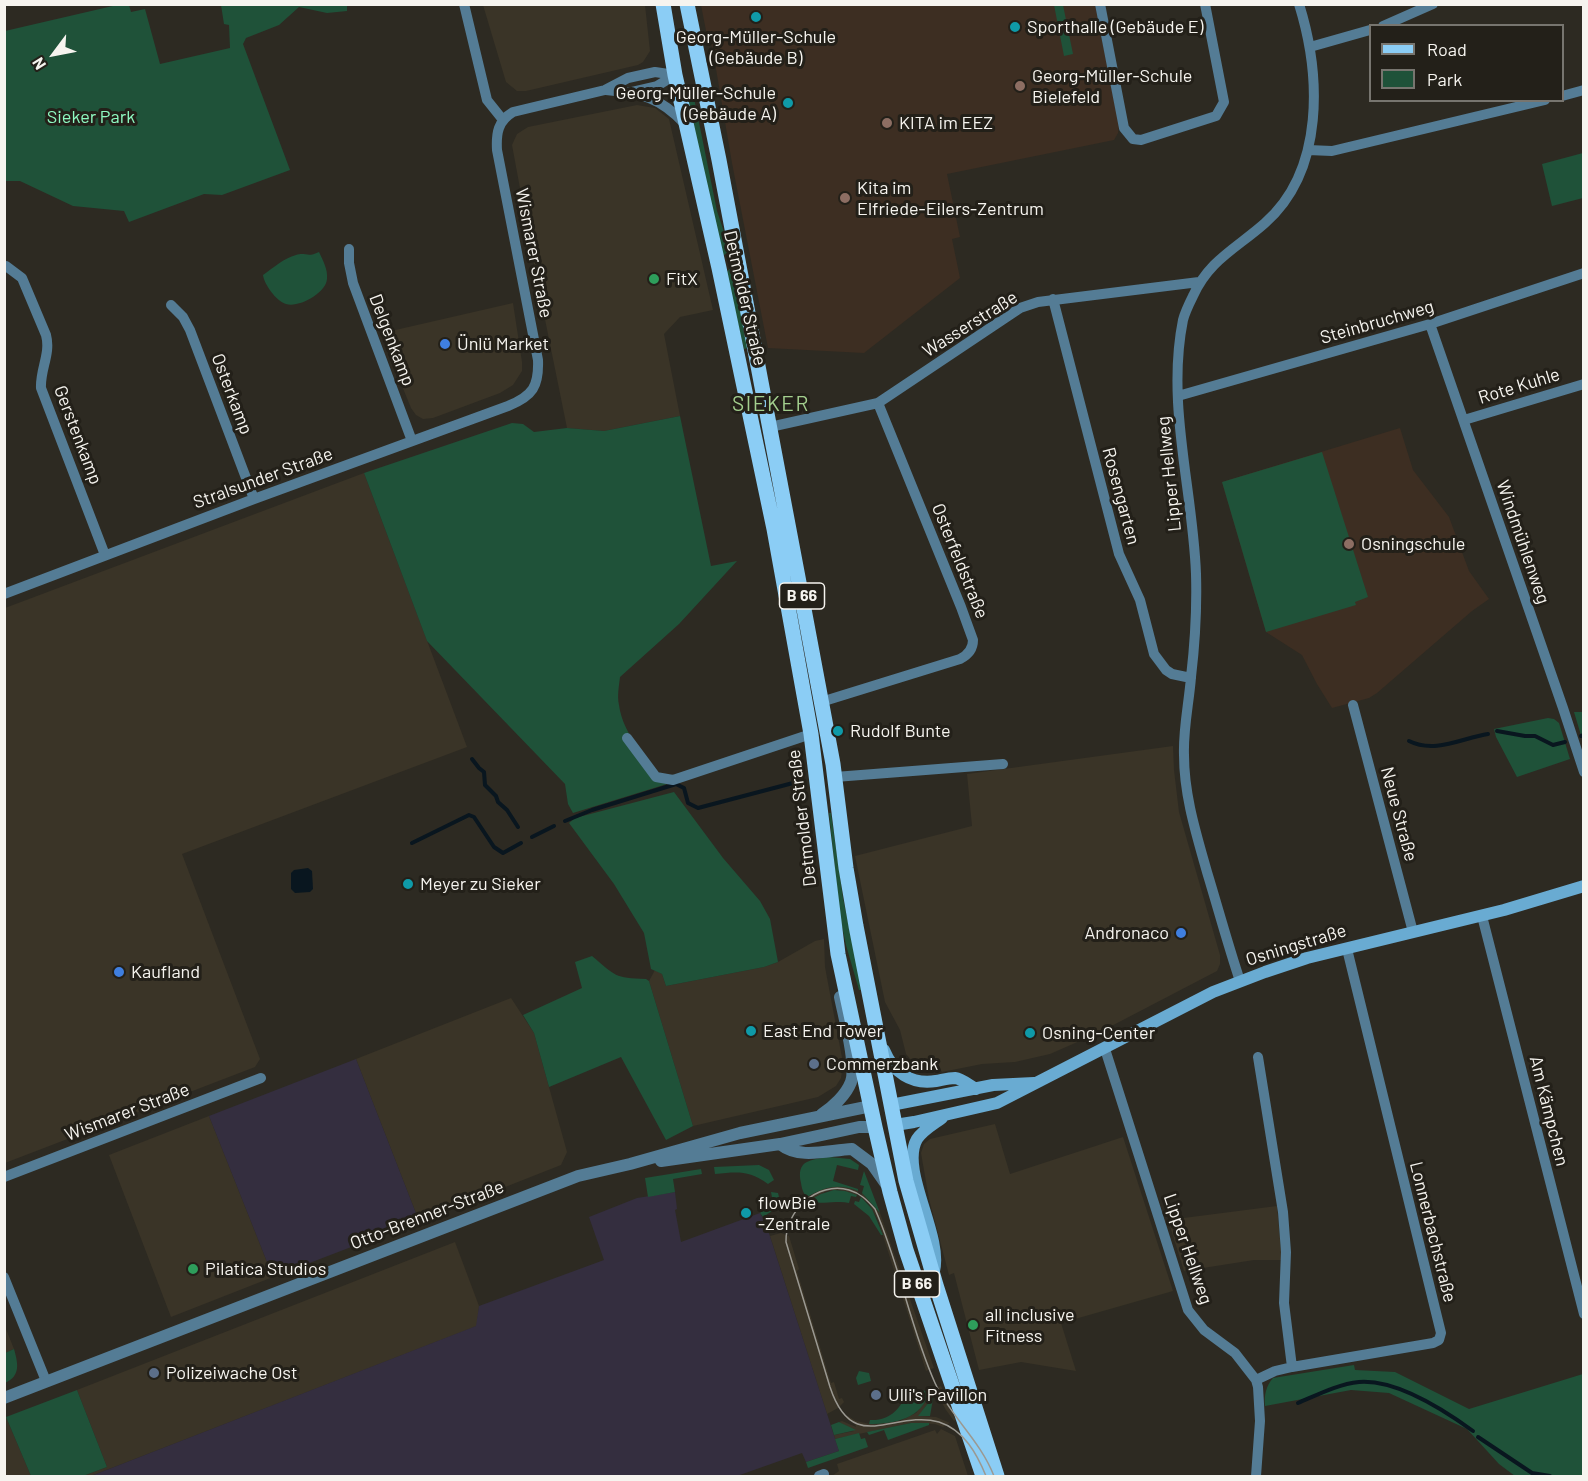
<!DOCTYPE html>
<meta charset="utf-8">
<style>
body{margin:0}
#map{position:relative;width:1588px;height:1481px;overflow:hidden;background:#2d2a22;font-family:Barlow,sans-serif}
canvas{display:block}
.frame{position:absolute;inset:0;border:6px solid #f6f4ef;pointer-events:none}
.legend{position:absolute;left:1369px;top:24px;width:195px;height:78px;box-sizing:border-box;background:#232019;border:2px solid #77756f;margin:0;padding:8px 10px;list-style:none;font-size:18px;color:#f6f4ef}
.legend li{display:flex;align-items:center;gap:12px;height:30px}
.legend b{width:30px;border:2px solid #77756f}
.north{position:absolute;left:24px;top:24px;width:60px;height:60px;-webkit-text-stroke:4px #232019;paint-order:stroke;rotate:238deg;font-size:16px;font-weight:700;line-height:24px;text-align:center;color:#f6f4ef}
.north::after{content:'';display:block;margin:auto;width:21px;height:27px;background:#f6f4ef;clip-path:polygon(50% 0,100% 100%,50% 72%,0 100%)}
</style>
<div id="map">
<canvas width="1588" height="1481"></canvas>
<div class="frame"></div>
<ul class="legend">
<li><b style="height:8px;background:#8bcdf5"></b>Road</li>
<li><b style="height:16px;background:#1f5239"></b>Park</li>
</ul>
<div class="north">N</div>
</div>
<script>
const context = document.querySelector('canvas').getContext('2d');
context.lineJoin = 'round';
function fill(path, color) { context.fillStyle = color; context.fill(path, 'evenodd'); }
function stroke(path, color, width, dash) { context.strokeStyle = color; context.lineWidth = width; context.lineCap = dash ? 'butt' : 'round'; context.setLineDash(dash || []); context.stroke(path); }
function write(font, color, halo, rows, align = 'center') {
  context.font = font + ' Barlow,sans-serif'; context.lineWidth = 6; context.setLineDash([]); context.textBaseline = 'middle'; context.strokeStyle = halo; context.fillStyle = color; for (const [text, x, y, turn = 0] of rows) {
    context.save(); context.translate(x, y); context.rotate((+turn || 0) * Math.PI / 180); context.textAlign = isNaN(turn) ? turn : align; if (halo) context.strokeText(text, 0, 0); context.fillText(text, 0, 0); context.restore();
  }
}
fill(new Path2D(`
 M483,5h162l5,46 -7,11 -5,3 -112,26h-9l-11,-9z
 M637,105l18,3 14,11 44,191 -33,7 -16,17 16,82 -76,15 -37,-3 -31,-153 -24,-130 5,-11 11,-7z
 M513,303l9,59v9l-9,14 -13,8 -67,25 -10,1 -7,-4 -5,-7 -13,-32 8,-4 -15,-41z
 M364,473l103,274 -285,107 78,205 -5,8 -250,96v-555z
 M1173,746l1,24 5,42 41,143v9l-3,7 -119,62 -48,21 -35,8 -33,2 -40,8 -4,-5 -18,-3 -8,-3 -6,-7 -6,-24 -15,-28 -30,-146 117,-30 -5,-52z
 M824,939l1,28 18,96 -2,15 -5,8 -18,11 -125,29 -44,-145 6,-11 7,4 4,12 98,-19 14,-5 37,-21z
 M511,998l23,35 33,119 -6,13 -142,56 -63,-162z
 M209,1116l64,161 -102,40 -62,-162z
 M995,1124l15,50 113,-37 50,154 -112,32 15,48 -55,-9 -42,8 -25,-97 -5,2 -20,-76 -8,-46 3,-9 6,-5z
 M834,1186l12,1 12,4 -1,4 -18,-5 -12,1 -17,9 -3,-3 13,-7z
 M862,1193l18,20 54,155 -8,3 -48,-151 -9,-16 -8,-7z
 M1277,1206l5,54h-28l-70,11 -16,-51z
 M781,1233l8,3 10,33 -2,2 34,112 3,-1 5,17 3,-1 2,4 -6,6 -11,6 -57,-178z
 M455,1242l24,64 -2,20 -386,150h-8l24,-9 -30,-77z
 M4,1324l10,25 -9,4h-1z
 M941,1386l15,34 -2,1 -8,-11 -12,-21z
 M933,1390l-4,12 -10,14 17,1 14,6 -7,4 -8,-3 -24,-1 -76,16 -1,-4 20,-4 -15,-9 3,-1 14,6 -1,-3 -9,-6 2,-2 8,5 14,3 30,-3 16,-8 10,-12 3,-10z
 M4,1417h2l25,59h-26z
 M941,1429l14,7 13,40h-136l7,-5 -2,-7 98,-34 2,4z`), '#3a3427');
fill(new Path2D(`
 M356,1059l63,162 -146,56 -64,-161z
 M675,1192l2,17 -2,1 6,32 79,-29 6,11 73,227 -33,11 -4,-9 -65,23h-646l385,-150 3,-20 125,-46 -15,-43 48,-19z`), '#342e3f');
fill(new Path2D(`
 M701,5h394l24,120 -1,8 -4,7 -167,34 13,63 -8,2 8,39 -96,75 -96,-5 -36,-185 -18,-106 -3,-15 -3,-1z
 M1400,428l13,42 36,47 20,54 20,28 -17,12 -95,82 -8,5 -37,10 -15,-24 -15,-29 -36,-23 -44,-150z`), '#3d2e22');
fill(new Path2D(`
 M117,5h12l2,7 14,-3 15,55 70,-16 -1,-23 -5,-1 -3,-19h126v6l-20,2 -28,-6 -20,18 -33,13 -3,6 47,126 -68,25 -18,-1 -75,28 -5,-11 -51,-5 -53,-25h-15v-150z
 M1054,5h9l10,49 -9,2z
 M694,98l23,113 13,39 -7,6 -36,-156z
 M1583,153v45l-31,8 -10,-42z
 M319,252c4,9 9,17 8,27 -1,14 -28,29 -41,25 -10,-3 -22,-20 -23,-29 10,-7 21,-17 33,-20 10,-3 11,3 23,-3z
 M732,266l16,82 -4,1 -18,-76z
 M680,416l31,150 26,-5 -58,63 -59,53c-1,9 -3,19 -1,28 4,31 30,55 48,79l-94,29 -5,-9 -3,-20 -138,-143 -63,-168 148,-50 11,1 11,8 33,-4 37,3z
 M1322,452l46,145 -13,5 1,3 -90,27 -44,-150z
 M1574,712h9v30z
 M1548,718l6,1 5,4 11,36 -53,18 -21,-40 -2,-8z
 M674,792l49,66 37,43 10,18 8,43 -14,5 -98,19 -4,-12 -11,-5 -7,-36 -30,-49 -45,-61 6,-5z
 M829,813h2l12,85 19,92h-3l-13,-45 -6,-28z
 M592,956c24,20 22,22 54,23l3,2 44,145 -27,14 -45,-83 -72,30 -15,-54 -11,-18 59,-27 -7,-26z
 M829,1157l21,2 9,6 -1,5 -21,-5 -4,16 25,8v2c-21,-8 -33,-4 -51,6 -4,-4 -5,-8 -6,-14 -5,-23 9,-23 28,-26z
 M759,1165l10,5 5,10 -6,4c-20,-14 -30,-12 -53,-10l-1,-7z
 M701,1169l1,5 -29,5 2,13 -27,5 -3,-19z
 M864,1171l16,42 -18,-20 2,-7 -4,-1z
 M834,1190l11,1 12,4 -1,2 -5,-1 -2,7c-13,-3 -27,3 -39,-3l11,-6z
 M771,1192l7,1 3,12 -18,12 -3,-4 13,-10z
 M861,1197l11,12 11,26h-2l-12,-19 -15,-12 1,-3 4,1z
 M14,1349c4,14 7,27 -9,34v-30z
 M1354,1365l1,5 40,2 74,37 114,-35v102h-68l-16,-12 -32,-35 -78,-36 -38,-3 -86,16c-1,-11 1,-20 8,-28z
 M859,1371l10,2 2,8 -13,4 -2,-7z
 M934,1389l2,5 -3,5 -3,17h-12l11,-14z
 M77,1390l30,77 -24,9h-52l-25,-59z
 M908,1390l21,1c-6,28 -35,33 -60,33l1,-4c21,1 31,-12 38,-30z
 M839,1422l17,8 -22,5 -3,-10z
 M911,1423h18v2l-41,15 -4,-10 -15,5 -2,-3z
 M859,1433l2,6 4,-1 3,9 -60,21 -2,-6 33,-11 -4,-12z`), '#1f5239');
fill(new Path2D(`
 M308,868l4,3 1,18 -3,3 -15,1 -4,-4v-16l3,-3z`), '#09161f');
stroke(new Path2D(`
 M1497,731l28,5h10l18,9 12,-3
 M1581,736l3,-1
 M1409,741c26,13 53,-3 79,-7
 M472,759l7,9 5,4 1,13 11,11 2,6 9,8 11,17
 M565,821l27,-11 84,-26 8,4 4,15 10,5 95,-25
 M532,837l22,-11
 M412,843l57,-28 5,2 20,30 9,6 18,-10
 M1298,1403c19,-8 40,-19 61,-21 37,-3 85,28 114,49
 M1478,1437l54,36 18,3`), '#09161f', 4);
stroke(new Path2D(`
 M464,4l23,96 16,20
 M1100,4l24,124 9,11 8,1 75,-24 8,-14 -19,-98
 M1383,26l50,-22
 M1310,47l60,-17
 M606,90c35,3 54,7 79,34
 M631,92l26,-6 18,-11
 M1562,96l22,-6
 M1308,150l24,1 213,-51
 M349,249v14l4,20 59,158
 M6,266l16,12 24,57c5,19 -6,34 -5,53l64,167
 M1053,299l66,255 21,46 14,54 12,16 6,4 19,4
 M171,305l12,12 7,13 64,169
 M1430,324l133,384 21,64
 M1178,396l252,-72 154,-51
 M1464,420l120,-36
 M770,427l108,-24 142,-95 18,-6 161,-20
 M4,594l250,-95 254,-93c25,-10 31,-20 30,-46l-41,-210c-1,-17 1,-29 16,-38l92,-22 23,-12 27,-6 20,3
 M821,702l139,-43c8,-4 13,-10 13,-19l-12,-33 -83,-204
 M1353,705l60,227
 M627,738l29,39 17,3 138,-46
 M835,777l168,-13
 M1482,916l102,398
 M1240,981c-12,-36 -22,-73 -33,-109 -11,-39 -23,-77 -23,-117 -1,-26 5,-52 7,-78 4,-34 6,-69 5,-103 -3,-84 -30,-170 -13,-254 2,-8 6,-16 10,-24 16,-36 44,-48 72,-73 60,-53 56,-148 34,-219
 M1105,1049l83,261 16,20 31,23 21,27 2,7 2,34 -4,55
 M1258,1057l25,155 3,40 -2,51 8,64
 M4,1177l257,-99
 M4,1277l42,104
 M1256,1380l19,-9 17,-4 141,-24 6,-3 2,-7 -94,-384
 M819,1476l5,-2`), '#547c95', 10);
stroke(new Path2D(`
 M822,1114c11,-7 24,-19 29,-32 6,-17 -7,-65 -11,-85
 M780,1144c20,16 48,6 72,5l20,15 14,20
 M661,1161l119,-17 79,-17h16
 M4,1398l574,-222 52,-12 110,-31 131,-27`), '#547c95', 12);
stroke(new Path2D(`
 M884,1050c9,22 27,35 52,31 6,-1 12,-3 19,-3 7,1 14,7 21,11
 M891,1105l102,-20 41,-2
 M895,1125l19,-3 83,-19 216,-111 52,-20 42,-14 197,-48 80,-24
 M934,1271c9,-36 -35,-101 -17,-132 6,-9 17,-15 25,-21`), '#69abd2', 12);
stroke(new Path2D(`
 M663,4l12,71 44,193 55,261 37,205 27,220 37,173 15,65 16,58 77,226
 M687,4l32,156 82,433 32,171 13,104 10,58 50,255 30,104 61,191`), '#8bcdf5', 15);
stroke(new Path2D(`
 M986,1476c-9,-22 -22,-46 -47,-54 -45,-13 -86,35 -109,-35l-44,-145c-1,-31 31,-61 63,-52 11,3 18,10 26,19 25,56 35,118 60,174 16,34 45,57 59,93`), '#9b9992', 1.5);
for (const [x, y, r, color] of [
 [756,17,6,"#0f9aa8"],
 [1015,27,6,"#0f9aa8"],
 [1020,86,6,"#8d6e63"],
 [788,103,6,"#0f9aa8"],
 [887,123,6,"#8d6e63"],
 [845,198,6,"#8d6e63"],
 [654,279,6,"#2e9e5b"],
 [445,344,6,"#3f7fe0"],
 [1349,544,6,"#8d6e63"],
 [838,731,6,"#0f9aa8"],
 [408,884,6,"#0f9aa8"],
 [1181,933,6,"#3f7fe0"],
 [119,972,6,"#3f7fe0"],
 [751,1031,6,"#0f9aa8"],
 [1030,1033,6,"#0f9aa8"],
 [814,1064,6,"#5c6f8a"],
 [746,1213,6,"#0f9aa8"],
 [193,1269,6,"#2e9e5b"],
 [973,1325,6,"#2e9e5b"],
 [154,1373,6,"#5c6f8a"],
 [876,1395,6,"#5c6f8a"]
]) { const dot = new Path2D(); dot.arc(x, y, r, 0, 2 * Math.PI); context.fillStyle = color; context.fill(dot); stroke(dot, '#232019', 2); }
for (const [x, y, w] of [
 [802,596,45],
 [917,1284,45]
]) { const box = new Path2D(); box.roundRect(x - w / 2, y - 13, w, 26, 4.5); context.fillStyle = '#232019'; context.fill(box); stroke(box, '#f6f4ef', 1.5); }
write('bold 16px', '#f6f4ef', null, [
 ["B 66",802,596],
 ["B 66",917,1284]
]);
write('18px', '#f6f4ef', '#232019', [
 ["Sporthalle (Gebäude E)",1027,27],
 ["Georg-Müller-Schule",756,37,"center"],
 ["(Gebäude B)",756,58,"center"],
 ["Georg-Müller-Schule",1032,76],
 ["Bielefeld",1032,97],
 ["Georg-Müller-Schule",776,93,"right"],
 ["(Gebäude A)",776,114,"right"],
 ["KITA im EEZ",899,123],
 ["Kita im",857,188],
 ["Elfriede-Eilers-Zentrum",857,209],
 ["FitX",666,279],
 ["Ünlü Market",457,344],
 ["Osningschule",1361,544],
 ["Rudolf Bunte",850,731],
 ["Meyer zu Sieker",420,884],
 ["Andronaco",1169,933,"right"],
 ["Kaufland",131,972],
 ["East End Tower",763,1031],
 ["Osning-Center",1042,1033],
 ["Commerzbank",826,1064],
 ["flowBie",758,1203],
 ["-Zentrale",758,1224],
 ["Pilatica Studios",205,1269],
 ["all inclusive",985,1315],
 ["Fitness",985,1336],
 ["Polizeiwache Ost",166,1373],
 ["Ulli's Pavillon",888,1395]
], 'left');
write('18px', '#8ffac2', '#232019', [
 ["Sieker Park",91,117]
]);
write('18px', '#f6f4ef', '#232019', [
 ["Wismarer Straße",534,253,79],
 ["Detmolder Straße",745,298,77],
 ["Steinbruchweg",1377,322,-16],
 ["Wasserstraße",970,324,-32],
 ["Delgenkamp",392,340,69],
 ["Rote Kuhle",1519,386,-17],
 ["Osterkamp",232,394,69],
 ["Gerstenkamp",78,435,69],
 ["Lipper Hellweg",1169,474,-96],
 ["Stralsunder Straße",263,478,-20],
 ["Rosengarten",1121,496,75],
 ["Windmühlenweg",1523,542,71],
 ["Osterfeldstraße",960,561,68],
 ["Neue Straße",1399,814,75],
 ["Detmolder Straße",802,818,-97],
 ["Osningstraße",1296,945,-17],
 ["Am Kämpchen",1549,1111,76],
 ["Wismarer Straße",127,1112,-21],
 ["Otto-Brenner-Straße",427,1215,-21],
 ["Lonnerbachstraße",1433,1232,76],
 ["Lipper Hellweg",1188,1249,71]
]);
context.letterSpacing = '1.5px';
write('21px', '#a3cf8e', '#232019', [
 ["SIEKER",771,404]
]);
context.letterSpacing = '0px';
</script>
